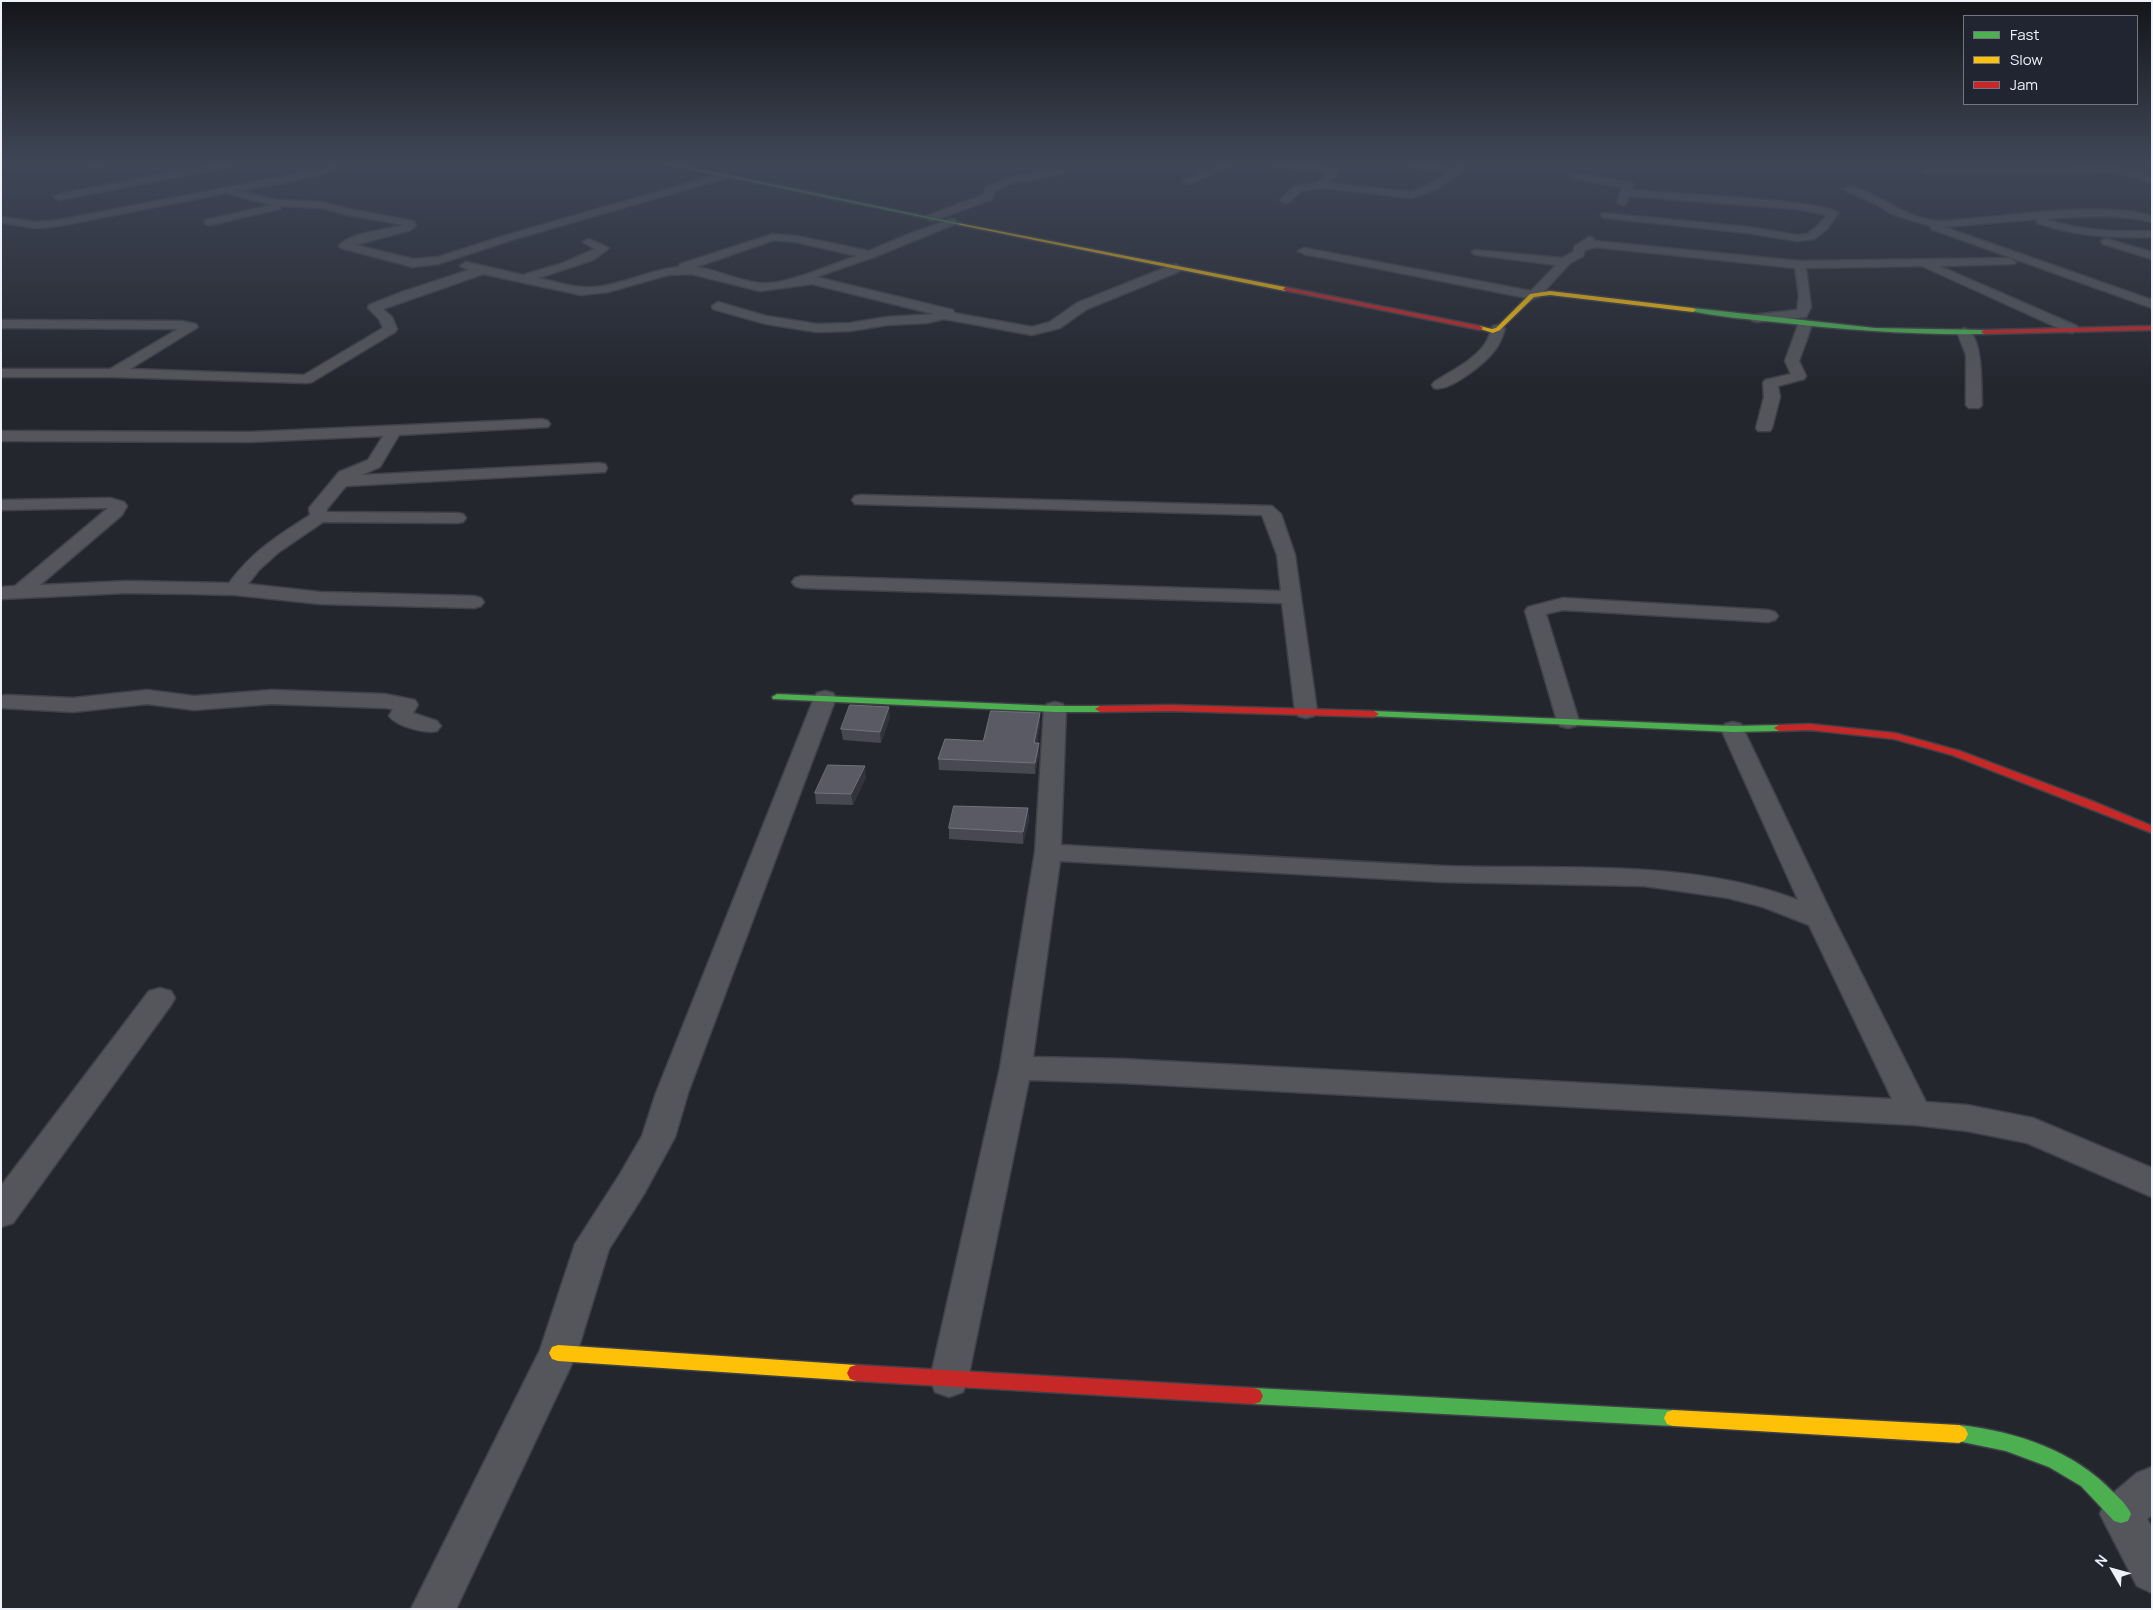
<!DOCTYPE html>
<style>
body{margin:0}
#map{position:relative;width:2153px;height:1610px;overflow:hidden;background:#24262e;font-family:Manrope,sans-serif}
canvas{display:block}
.frame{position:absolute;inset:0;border:2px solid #eef1f9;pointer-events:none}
.legend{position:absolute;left:1963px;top:15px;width:175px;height:90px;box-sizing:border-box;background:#212431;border:1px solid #737681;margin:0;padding:6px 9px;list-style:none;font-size:15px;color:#eef1f9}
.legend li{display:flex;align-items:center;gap:10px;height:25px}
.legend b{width:25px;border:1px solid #737681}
.north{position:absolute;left:2088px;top:1545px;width:50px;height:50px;-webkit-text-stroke:4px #212431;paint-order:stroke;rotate:308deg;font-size:14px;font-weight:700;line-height:20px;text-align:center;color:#eef1f9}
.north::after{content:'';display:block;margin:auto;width:18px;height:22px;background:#eef1f9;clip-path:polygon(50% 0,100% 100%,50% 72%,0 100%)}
</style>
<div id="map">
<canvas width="2153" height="1610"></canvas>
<div class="frame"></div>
<ul class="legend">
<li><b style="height:6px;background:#4caf50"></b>Fast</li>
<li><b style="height:6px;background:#ffc107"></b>Slow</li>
<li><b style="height:6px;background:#c62828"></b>Jam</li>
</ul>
<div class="north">N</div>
</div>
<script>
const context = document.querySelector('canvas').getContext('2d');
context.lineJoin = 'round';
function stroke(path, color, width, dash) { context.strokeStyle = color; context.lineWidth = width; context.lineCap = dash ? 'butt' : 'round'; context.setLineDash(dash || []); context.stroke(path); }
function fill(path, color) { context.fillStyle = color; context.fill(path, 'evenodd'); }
const street = new Path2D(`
 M87,164h22l-5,3 -17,1z
 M215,164h21l-5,3 -172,33 -5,-3 5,-3z
 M325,164h13l3,3 -23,9 -78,15 37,9 45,2 27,7 64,12 3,4 -5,5 -56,15 58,14 25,-2 69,-22 213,-61h6l2,2 -2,2 -211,61 -77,25 -25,3 -72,-19 -2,-2c12,-14 47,-16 65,-21l-56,-10 -26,-7 -41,-2 -1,3 -4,1 -66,15 -4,-1 -1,-2 1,-2 66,-15 -46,-12 -167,33 -23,2 -35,-5v-6l35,5 23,-2 257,-50 12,-3z
 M1223,164h14l-46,19 -3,1 -5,-3z
 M1269,164h31l34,4 5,3 -3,5 -8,7 84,9 14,-6 22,-13 -42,-6 -5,-3h27l26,4 6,-4 9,2 -30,22 -27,10 -90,-10 -21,3 -12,11 -4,1 -5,-3 14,-14 23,-3 11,-10 -54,-6z
 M2014,166l6,2 95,-2 37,11v6l-38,-11 -94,2 -95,-1 -5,-3 5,-3 85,1z
 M1060,169l3,1v4l-52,9 -16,8 -3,8 -57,21 -4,1 -5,-3 1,-2 56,-21 3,-8 22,-9z
 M1573,173l59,10 2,2 -2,5c29,3 193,10 206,23l-11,16 -13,10 -17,2 -49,-8 -142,-15 -4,-1 -1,-2 1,-2 146,14 49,8 10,-1 12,-9 8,-10 -30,-6 -168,-13 -3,8 -4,1 -5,-3 6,-15 -53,-9v-4z
 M1850,186c30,8 56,33 88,35 13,0 26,-2 39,-3 50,-4 127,-16 175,-2v6c-36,-9 -71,-5 -107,-3 35,12 70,13 107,12v6c-40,1 -77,-1 -115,-14v-4l-93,8 208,73v8l-221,-79v-3l-37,-11 -18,-11 -30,-13 -1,-2z
 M951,219l4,1 1,2 -1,2 -81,33 -58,20 137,33 1,3 78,14 18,-5 27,-19 95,-38 4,-1 6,4 -2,3 -93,38 -27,19 -28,7 -88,-16 -17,4 -40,2 -37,6 -33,1 -51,-8 -53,-15 -1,-3 6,-4 48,14 51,8 33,-1 37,-6 47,-3 -122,-30 -52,7 -69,-17 -23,1 -60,17 -27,3 -98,-21 -100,35 9,8 5,12 -2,3 -83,50 -5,1 -194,-6h-112v-8h109l68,-40 -177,-1v-8l180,1 15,3 2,3 -68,42 174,6 79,-47 -4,-9 -11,-11 1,-3 33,-13 67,-22 -9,-4 6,-4 57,13 40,-12 30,-13 2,-1 -12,-7 6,-3 20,9 -16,12 -55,18c19,4 38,11 58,9 28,-3 54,-17 82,-20l2,-3 93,-30 23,2 73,15 40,-17zM774,240l22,2 61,14c-26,8 -72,30 -97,27 -22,-2 -42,-13 -64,-16z
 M1589,237l4,1 1,3 206,20 210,-3 6,4 -2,2 -75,2 138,60 2,3 -7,4 -5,-1 -145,-66 -116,2 5,39 -5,10 -49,5 -5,-1 -2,-3 2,-3 45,-5 2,-14 -4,-28 -199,-21 -11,3 -2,6 -13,7 -31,34 -7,2 -228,-45 -6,-3 6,-3 227,43 25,-26 -78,-10 -4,-1 -2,-2 2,-2 88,8 11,-6 2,-6z
 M2107,239l45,13v7l-49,-15 -2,-2 2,-2z
 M1805,321l7,4 -13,36 7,15 -2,3 -26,7 2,11 -8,31 -2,3h-12l-2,-3 8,-31 -1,-14 2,-3 26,-6 -6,-13 13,-36z
 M1498,325l7,4c-3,8 -5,15 -10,21 -10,13 -45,42 -61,38l-2,-3 2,-3c17,-11 39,-21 51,-38 4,-6 5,-12 8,-18z
 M1964,328c20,5 17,60 18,77l-3,3h-10l-3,-3v-50l-9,-23z
 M542,419l6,2 2,3 -2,3 -149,8 -19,32 -18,8 237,-12 6,1 2,4 -2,4 -259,14 -19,23v3l130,1 6,1 3,4 -3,4 -6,1 -134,-1 -44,30 -20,18 -11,14 72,8 154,4 7,2 3,4 -3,4 -7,2 -154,-4 -85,-9 -43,-1 -65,-1 -126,6v-12l14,-1 93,-78 -107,2v-10l109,-2 14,4 3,4 -5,9 -82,70 87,-4 102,2c25,-33 47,-46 81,-68l-1,-7 30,-36 29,-12 15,-24 -133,6 -249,-1v-10l249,1z
 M861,495l411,11 9,8 14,41 22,156 -3,5 -8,2 -8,-2 -3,-5 -13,-108 -480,-15 -7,-2 -3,-4 3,-4 7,-2 479,15 -4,-36 -15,-40 -407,-11 -3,-4 3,-4z
 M1563,598l205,12 7,2 3,4 -3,4 -7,2 -205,-12 -17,4 33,107 -3,5 -8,2 -8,-2 -3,-5 -32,-110 3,-4z
 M147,690l47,6 78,-6 113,4 30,6 3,5 -5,8 24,8 4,5 -4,5c-12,3 -41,-5 -48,-15l4,-7 -8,-1 -113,-4 -78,6 -47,-6 -74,8 -72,-4v-12l5,-1 67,3z
 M825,691l8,2 3,5 -148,395 -13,44 -31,57 -35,55 -32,104 -121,256h-45l129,-259 35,-106 45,-70 22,-38 14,-43 158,-395 3,-5z
 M1055,702l8,2 3,5 -5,136c127,7 254,15 381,21 115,4 247,-8 356,34l-77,-171 4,-5 8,-2 8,2 93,195 92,183 41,3 66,13 119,50v29l-125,-54 -60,-12 -52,-6 -792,-42 -94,-3 -61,299 -5,13 -14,5 -14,-5 -5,-13 70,-311 35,-216 9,-143 3,-5zM1060,861l383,21 201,4 84,12 35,9 46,18 83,174 -769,-40 -90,-2z
 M160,988l11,3 4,7 -4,7 -158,218 -12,4v-41l148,-195z
 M2152,1467v48l-5,4 5,8v66l-15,-7 -37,-72 6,-15 31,-26z`);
const fast = new Path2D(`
 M666,164h9l287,60 -2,1z
 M1693,308l182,20 109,2 3,2 -3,2c-70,1 -140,-4 -210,-12 -27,-3 -56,-5 -83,-11z
 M777,694l278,12h45l5,3 -5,3h-45l-282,-13 -1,-2z
 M1374,711l359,15 46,-1 5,3 -5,3 -46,1 -363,-16 -1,-2z
 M1254,1388l419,22 6,2 3,6 -3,6 -6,2 -419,-22 -6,-2 -3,-6 3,-6z
 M1959,1425c56,6 116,26 155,68 7,7 13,12 17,21l-3,7 -7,2 -7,-2 -33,-35 -32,-19 -43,-16 -53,-11 -3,-6 3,-6z`);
const slow = new Path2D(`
 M958,223l327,64 3,2 -3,2 -325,-66z
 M1550,291l143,17 3,2 -3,2 -143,-17 -16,2 -34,33 -7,3 -16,-5 3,-2 12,3 4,-1 34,-34z
 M558,1345l298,20 6,2 3,6 -3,6 -6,2 -298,-20 -6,-2 -3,-6 3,-6z
 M1673,1410l286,15 6,3 3,6 -3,6 -6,3 -286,-17 -6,-2 -3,-6 3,-6z`);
const jam = new Path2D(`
 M1285,287l195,39 3,2 -3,2 -197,-40z
 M2152,326v4l-168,4 -3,-2 3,-2z
 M1172,705l202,6 5,3 -5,3 -202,-6 -72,1 -5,-3 5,-3z
 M1810,724l85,9 65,18 132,50 60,25v7l-200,-78 -58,-16 -84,-9 -31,1 -5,-3 5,-3z
 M856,1365l398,23 6,2 3,6 -3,6 -6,2 -398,-23 -6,-2 -3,-6 3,-6z`);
stroke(street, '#3f4147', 3);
stroke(fast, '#3f4147', 3);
stroke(slow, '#3f4147', 3);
stroke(jam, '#3f4147', 3);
fill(street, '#55565b');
fill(fast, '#4caf50');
fill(slow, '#ffc107');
fill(jam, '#c62828');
fill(new Path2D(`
 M1040,713v11l-3,19h2v11l-4,20 -96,-4 -1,-11 45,-18z
 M890,717l-9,26 -38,-3 -2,-11z
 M866,777l-13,28 -37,-1 -1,-11z
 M1028,808l1,12 -6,24 -74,-5v-11z`), '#484853');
fill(new Path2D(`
 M889,707l1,10 -9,26 -1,-11z
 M1040,713v11l-5,30 -1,-11z
 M1039,743v11l-4,20v-11z
 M865,766l1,11 -13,28 -2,-11z
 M1028,808l1,12 -6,24v-12z`), '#32333d');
const building = new Path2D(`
 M850,705l39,2 -9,25 -39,-3z
 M991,711l49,2 -6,30h5l-4,20 -97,-4 7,-20 38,2z
 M828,765l37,1 -14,28 -36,-1z
 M954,806l74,2 -5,24 -74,-4z`);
fill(building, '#5a5a65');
stroke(building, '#71727c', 1);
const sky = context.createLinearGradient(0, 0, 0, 390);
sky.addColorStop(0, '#141519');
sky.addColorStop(0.42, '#3f4757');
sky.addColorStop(1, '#3f475700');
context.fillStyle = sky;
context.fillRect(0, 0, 2153, 390);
</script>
